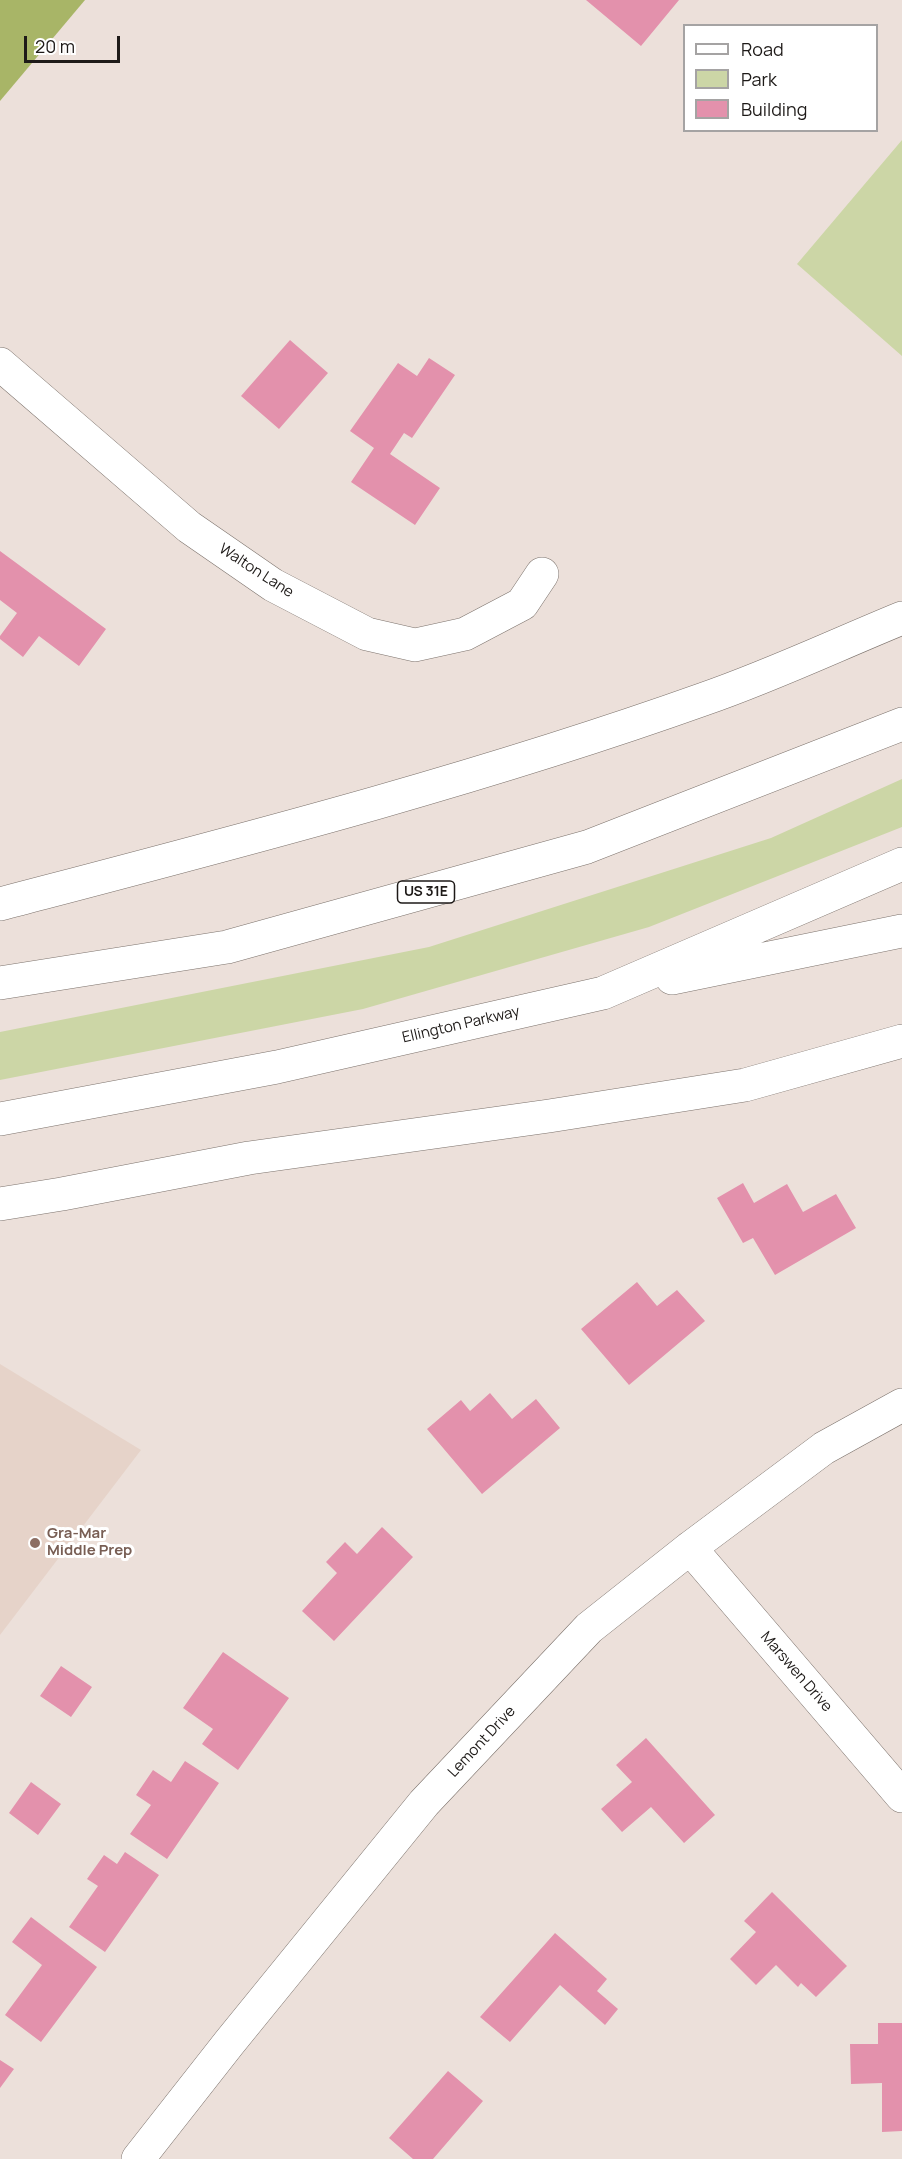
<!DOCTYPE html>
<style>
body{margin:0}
#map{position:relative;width:902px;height:2159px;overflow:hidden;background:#ece0da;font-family:Manrope,sans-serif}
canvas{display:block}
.legend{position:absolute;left:683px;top:24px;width:195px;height:108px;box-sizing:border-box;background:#fff;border:2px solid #a5a3a3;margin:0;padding:8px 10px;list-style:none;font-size:18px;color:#1e1a18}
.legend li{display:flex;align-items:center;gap:12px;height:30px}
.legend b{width:30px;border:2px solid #a5a3a3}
.scale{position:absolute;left:24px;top:36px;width:96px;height:27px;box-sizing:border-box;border:3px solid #1e1a18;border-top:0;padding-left:8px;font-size:18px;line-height:21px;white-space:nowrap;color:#1e1a18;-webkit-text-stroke:4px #fff;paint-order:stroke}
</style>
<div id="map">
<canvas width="902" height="2159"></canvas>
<ul class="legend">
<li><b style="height:8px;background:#fff"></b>Road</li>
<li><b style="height:16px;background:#ccd6a6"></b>Park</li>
<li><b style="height:16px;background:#e391ac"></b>Building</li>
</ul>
<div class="scale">20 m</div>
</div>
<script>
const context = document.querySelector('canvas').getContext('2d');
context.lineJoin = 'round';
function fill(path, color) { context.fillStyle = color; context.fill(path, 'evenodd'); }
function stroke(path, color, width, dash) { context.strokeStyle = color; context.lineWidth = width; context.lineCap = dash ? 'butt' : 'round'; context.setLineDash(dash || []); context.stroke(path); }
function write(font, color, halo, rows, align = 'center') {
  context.font = font + ' Manrope,sans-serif'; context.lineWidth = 6; context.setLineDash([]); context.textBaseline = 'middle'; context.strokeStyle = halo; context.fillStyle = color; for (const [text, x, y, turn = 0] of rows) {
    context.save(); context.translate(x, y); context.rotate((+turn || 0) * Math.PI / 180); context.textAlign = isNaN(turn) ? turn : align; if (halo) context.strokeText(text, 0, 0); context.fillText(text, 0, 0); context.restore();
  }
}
fill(new Path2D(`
 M0,1364l141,86 -141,185z`), '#e6d3c9');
fill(new Path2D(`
 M902,140v216l-105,-92z
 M902,779v48l-253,100 -286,82 -363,71v-48l429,-85 342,-109z`), '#ccd6a6');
fill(new Path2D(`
 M0,0h85l-85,101z`), '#a8b567');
fill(new Path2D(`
 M586,0h93l-38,46z
 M290,340l38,33 -49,56 -38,-33z
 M429,358l26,17 -43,63 -8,-5 -14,21 50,34 -25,37 -64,-43 23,-34 -24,-17 48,-68 19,13z
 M0,551l106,78 -27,37 -40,-30 -16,21 -23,-18v-3l17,-23 -17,-13z
 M743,1183l11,20 33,-19 16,28 33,-18 20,34 -81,47 -22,-37 -10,5 -26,-45z
 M637,1282l20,24 20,-16 28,31 -76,64 -48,-56z
 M490,1393l22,26 24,-20 24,29 -78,66 -55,-65 34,-29 9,11z
 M382,1527l31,30 -79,84 -32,-30 35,-38 -11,-11 19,-20 12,12z
 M223,1652l66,46 -51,72 -36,-26 11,-15 -30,-21z
 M61,1666l31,21 -21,30 -31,-21z
 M646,1738l69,77 -31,28 -33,-36 -29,25 -21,-23 31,-27 -16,-17z
 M185,1761l34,22 -52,76 -37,-25 21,-29 -15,-10 17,-25 18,12z
 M31,1782l30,22 -23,31 -29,-22z
 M125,1852l34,23 -54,77 -36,-25 29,-41 -11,-7 17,-24 13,9z
 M772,1892l75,74 -31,31 -15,-14 -3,4 -22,-22 -20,20 -26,-26 26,-27 -12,-11z
 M31,1917l66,50 -56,75 -36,-27 37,-50 -30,-23z
 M555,1933l52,46 -10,12 21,18 -13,16 -45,-40 -50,57 -30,-25z
 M878,2023h24v108l-20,1v-49l-31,1 -1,-40h28z
 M0,2060l14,9 -14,19z
 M448,2071l35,30 -50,58h-20l-24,-21z`), '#e391ac');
const street = new Path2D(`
 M0,364l189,163 84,58 94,49 48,11 50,-11 57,-30 20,-30
 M690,1548l212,248
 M138,2159l91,-116 195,-240 165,-175 101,-80 134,-100 78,-43`);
const highway = new Path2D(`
 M0,904c236,-62 474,-123 704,-205 67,-23 132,-54 198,-81
 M672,978l230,-47
 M0,983l227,-36 360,-100 315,-123
 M0,1119l277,-52 326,-74 299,-129
 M0,1204l62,-10 187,-36 300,-42 196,-31 157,-44`);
stroke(street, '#7c726c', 34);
stroke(highway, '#7c726c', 34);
stroke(street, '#fff', 33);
stroke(highway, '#fff', 33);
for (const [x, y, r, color] of [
 [35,1543,6,"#8d6e63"]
]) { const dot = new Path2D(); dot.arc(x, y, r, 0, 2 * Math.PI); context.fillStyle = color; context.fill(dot); stroke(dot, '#fff', 2); }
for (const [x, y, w] of [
 [426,892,57]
]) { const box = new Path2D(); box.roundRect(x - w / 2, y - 11, w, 22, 4.5); context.fillStyle = '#fff'; context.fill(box); stroke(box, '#1e1a18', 1.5); }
write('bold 14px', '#1e1a18', null, [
 ["US 31E",426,892]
]);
write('15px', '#1e1a18', '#fff', [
 ["Walton Lane",256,571,33],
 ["Ellington Parkway",461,1025,-13],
 ["Marswen Drive",796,1672,49],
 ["Lemont Drive",482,1742,-47]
]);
write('bold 15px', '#785e54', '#fff', [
 ["Gra-Mar",47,1534],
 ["Middle Prep",47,1551]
], 'left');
</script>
